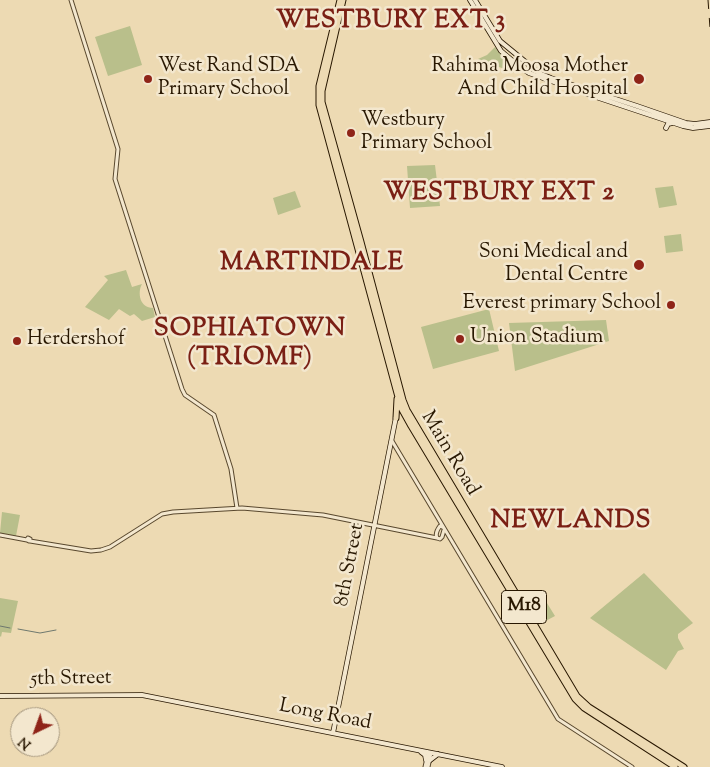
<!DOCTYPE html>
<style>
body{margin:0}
#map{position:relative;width:710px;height:767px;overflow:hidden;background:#eddab3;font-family:"Sorts Mill Goudy",serif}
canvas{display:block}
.north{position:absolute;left:10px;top:707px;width:50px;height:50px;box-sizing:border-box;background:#f3e7ce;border:1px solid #a2947c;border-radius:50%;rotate:222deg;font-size:14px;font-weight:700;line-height:20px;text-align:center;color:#281701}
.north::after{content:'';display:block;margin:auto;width:18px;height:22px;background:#8f2418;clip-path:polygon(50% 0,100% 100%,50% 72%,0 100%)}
</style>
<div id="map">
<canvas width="710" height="767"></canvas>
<div class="north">N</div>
</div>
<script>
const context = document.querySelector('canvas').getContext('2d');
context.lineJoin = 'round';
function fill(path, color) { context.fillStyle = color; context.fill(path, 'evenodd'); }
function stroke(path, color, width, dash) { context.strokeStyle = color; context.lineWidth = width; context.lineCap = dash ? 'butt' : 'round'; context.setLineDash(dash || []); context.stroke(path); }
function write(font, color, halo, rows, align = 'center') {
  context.font = font + ' "Sorts Mill Goudy",serif'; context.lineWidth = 5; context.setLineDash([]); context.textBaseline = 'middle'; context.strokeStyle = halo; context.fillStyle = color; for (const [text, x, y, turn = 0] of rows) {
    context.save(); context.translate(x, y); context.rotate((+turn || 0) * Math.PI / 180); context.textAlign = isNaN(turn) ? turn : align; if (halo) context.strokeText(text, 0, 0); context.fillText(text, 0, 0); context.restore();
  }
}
fill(new Path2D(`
 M130,26l12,39 -34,11 -13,-39z
 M495,47l4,5 19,15 -3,6 -37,-14 9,-4z
 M435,165l5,41 -30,2 -3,-42z
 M673,186l4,19 -18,3 -4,-20z
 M295,191l6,16 -23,8 -5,-17z
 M681,234l2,17 -17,2 -2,-17z
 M126,270l6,17 10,-3c-5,9 -2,24 11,24l2,9 -13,4 -8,-7 -4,2 -11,-7 -10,11 -24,-13 23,-27 -4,-4z
 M489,309l10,42 -66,18 -12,-42z
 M606,320l3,21 -94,30 -6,-48z
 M2,512l18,3 -4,21 -16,-3z
 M644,573l49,50 -15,11v4l6,11 -6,2 -12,19 -76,-52z
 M542,595l13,21 -17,9 -12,-20z
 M0,598l18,3 -7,32 -9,-1 -1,5 -1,-1z`), '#b9bf8b');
stroke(new Path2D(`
 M0,626l10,2
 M18,629l22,4 16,-3`), '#6e786e', 1);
const tertiary = new Path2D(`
 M71,0l47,149 -3,30 67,210 3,6 29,20 17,54 6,39
 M392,441l52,87
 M444,530l-2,7 -2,2 -3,-1c-2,-4 0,-8 3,-12l4,2 114,191 74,48
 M0,535l27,5
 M28,538l2,1 -1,2 -2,-1z
 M30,541l61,10 10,-1 9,-3 52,-33 11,-2 69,-4 81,7 114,23
 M425,767l3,-14
 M428,767l3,-14`);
const secondary = new Path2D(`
 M470,0l31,51 19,16 9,6 67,24 87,29 10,2 17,-2
 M475,0l25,41 39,32 12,5 86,28 49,17 9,1 15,-2
 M666,128l2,-4 4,-1
 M0,696l142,-1 360,72
 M333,733l63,-316
 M421,752l4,3 1,5
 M429,761l9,-7`);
const primary = new Path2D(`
 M340,0l-21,86v19l82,303 10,18 164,273 9,9 91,59
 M343,0l-21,91v11l39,140 42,158 4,10 170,286 12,11 95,60
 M396,418l1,-19`);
stroke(tertiary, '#59482e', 5);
stroke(secondary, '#281701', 5.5);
stroke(primary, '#281701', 7);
stroke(tertiary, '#f3e7ce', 3);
stroke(secondary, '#f3e7ce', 4);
stroke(primary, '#eddab3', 5);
stroke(new Path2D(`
 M708,0l2,28`), '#281701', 1, [9, 9]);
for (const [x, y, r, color] of [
 [148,79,5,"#8f2418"],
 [639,79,6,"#8f2418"],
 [351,133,5,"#8f2418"],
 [639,265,6,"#8f2418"],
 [671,305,5,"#8f2418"],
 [460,339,5,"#8f2418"],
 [17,341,5,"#8f2418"]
]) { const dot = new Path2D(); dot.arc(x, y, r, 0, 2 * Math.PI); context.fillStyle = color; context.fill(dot); stroke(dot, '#f3e7ce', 2); }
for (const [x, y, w] of [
 [524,607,45]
]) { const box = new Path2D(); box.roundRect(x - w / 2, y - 16.5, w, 33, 4); context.fillStyle = '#f3e7ce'; context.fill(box); stroke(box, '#281701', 1); }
write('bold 19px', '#281701', null, [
 ["M18",524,607]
]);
write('20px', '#281701', '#f3e7ce', [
 ["West Rand SDA",158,68],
 ["Primary School",158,91],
 ["Rahima Moosa Mother",628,68,"right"],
 ["And Child Hospital",628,91,"right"],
 ["Westbury",361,122],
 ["Primary School",361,145],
 ["Soni Medical and",628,254,"right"],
 ["Dental Centre",628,277,"right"],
 ["Everest primary School",661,305,"right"],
 ["Union Stadium",470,339],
 ["Herdershof",27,341]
], 'left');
write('20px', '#281701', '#f3e7ce', [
 ["Main Road",449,454,59],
 ["8th Street",351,565,-79],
 ["5th Street",71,680,-1],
 ["Long Road",325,716,11]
]);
context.letterSpacing = '1px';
write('bold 25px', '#7a1f14', '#f3e7ce', [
 ["WESTBURY EXT 3",391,23],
 ["WESTBURY EXT 2",499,195],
 ["MARTINDALE",312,265],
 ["SOPHIATOWN",250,331],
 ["(TRIOMF)",250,360],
 ["NEWLANDS",571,523]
]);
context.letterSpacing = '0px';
</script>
